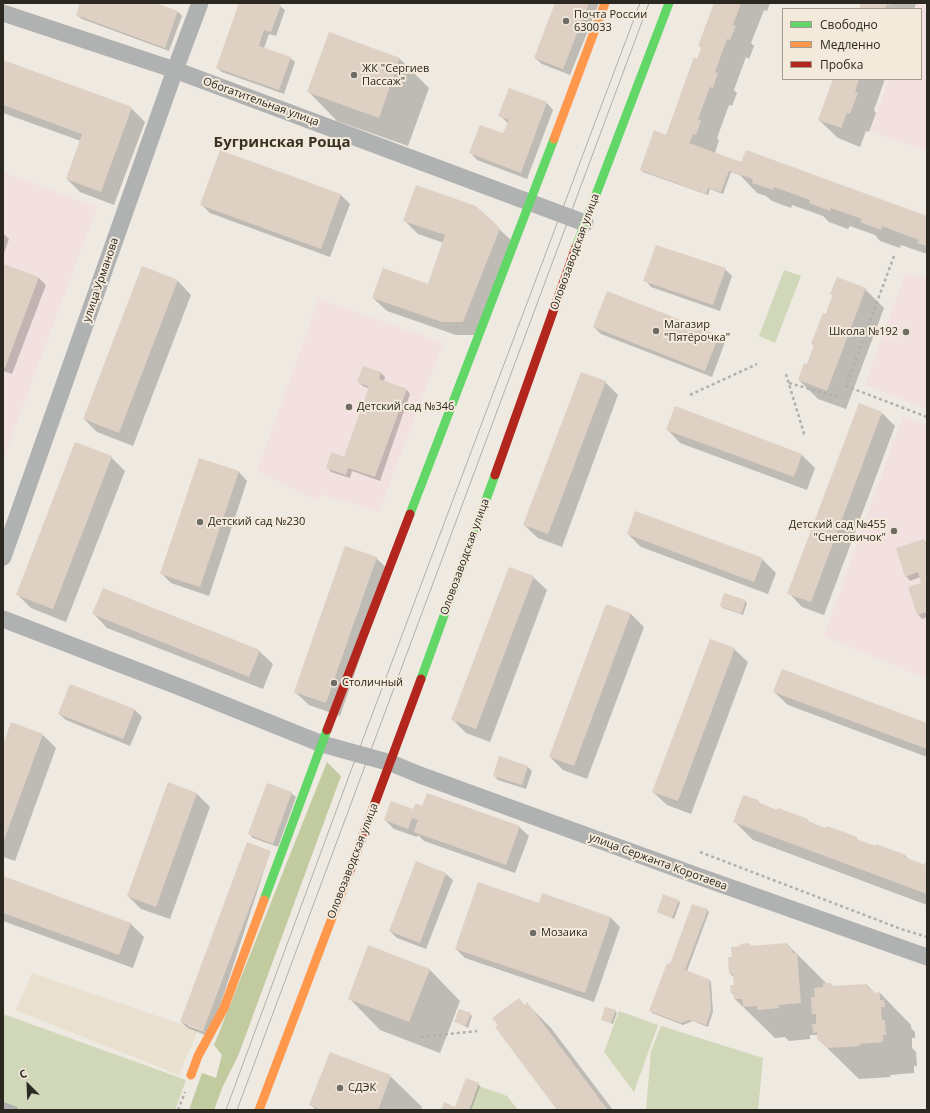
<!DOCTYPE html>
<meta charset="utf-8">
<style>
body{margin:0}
#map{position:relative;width:930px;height:1113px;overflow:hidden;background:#eee9e1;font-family:"Open Sans",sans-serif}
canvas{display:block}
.frame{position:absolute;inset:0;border:4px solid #2b2822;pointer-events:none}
.legend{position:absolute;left:782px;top:8px;width:140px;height:72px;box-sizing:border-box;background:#f4eadb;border:1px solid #a49c91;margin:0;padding:5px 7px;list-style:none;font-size:12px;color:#2b2822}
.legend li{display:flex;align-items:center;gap:8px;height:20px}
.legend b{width:20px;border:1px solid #a49c91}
.north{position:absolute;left:8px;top:1065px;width:40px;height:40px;-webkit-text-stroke:3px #f4eadb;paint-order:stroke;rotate:336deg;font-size:11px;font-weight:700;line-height:16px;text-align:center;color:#2b2822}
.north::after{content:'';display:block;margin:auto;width:14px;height:18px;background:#2b2822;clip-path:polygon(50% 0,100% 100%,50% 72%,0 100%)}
</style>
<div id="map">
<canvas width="930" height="1113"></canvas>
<div class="frame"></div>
<ul class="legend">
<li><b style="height:5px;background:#63d668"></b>Свободно</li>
<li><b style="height:5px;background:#ff974d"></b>Медленно</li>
<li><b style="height:5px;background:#b3261e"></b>Пробка</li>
</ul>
<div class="north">С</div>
</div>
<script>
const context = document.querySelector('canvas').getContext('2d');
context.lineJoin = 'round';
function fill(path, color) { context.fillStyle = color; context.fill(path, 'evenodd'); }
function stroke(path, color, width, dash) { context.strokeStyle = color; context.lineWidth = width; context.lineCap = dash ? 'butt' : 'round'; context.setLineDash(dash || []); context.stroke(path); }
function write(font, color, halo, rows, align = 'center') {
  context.font = font + ' "Open Sans",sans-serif'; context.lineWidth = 4; context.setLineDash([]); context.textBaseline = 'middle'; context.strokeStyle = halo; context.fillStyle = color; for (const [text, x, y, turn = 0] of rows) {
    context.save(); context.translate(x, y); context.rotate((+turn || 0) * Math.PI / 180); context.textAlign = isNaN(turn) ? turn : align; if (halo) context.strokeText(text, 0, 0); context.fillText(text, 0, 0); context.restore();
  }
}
fill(new Path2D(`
 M32,973l166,57 -19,45 -163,-65z`), '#e9e0d0');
fill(new Path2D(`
 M916,3h11v148l-57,-20 19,-52h32v-70h-7z
 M3,172l94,35 -94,253z
 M906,272l21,8v129l-62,-24z
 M319,299l124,44 -64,169 -58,-18 -4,7 -60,-30z
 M903,416l24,10v253l-103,-43z`), '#f2e1e0');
fill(new Path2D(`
 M784,270l17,6 -26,67 -16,-7z
 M619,1011l39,14 -24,67 -30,-40z
 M3,1014l183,66 -11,30h-172z
 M661,1026l102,32 -5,52h-112l5,-59z
 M479,1086l28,10 11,14h-48z`), '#d1d7b9');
fill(new Path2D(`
 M327,762l14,14 -103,280 -15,30 -9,24h-25l13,-37 14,5 6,-23 -8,-10z`), '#c2cba0');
fill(new Path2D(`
 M81,3h72l25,9 4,4 -13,35 -87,-32 -5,-4z
 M240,3h32l8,3 5,4 -9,26 -7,-2 -5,14 26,10 5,4 -11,32 -62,-22 -5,-4z
 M557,3h42l-29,72 -28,-11 -7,-6z
 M715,3h55l-3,8 -3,-1 -13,33 3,3 -5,13 -3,-2 -12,33 3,3 -5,13 -3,-1 -12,33 2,2 -4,13 27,10 185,54v37l-26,-9 -1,3 -20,-7 -5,-6 -25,-9 -2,3 -19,-7 -6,-6 -31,-11 -1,3 -19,-7 -6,-5 -9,-3 -17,-18 -9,-3 -8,22 -13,-5 -2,6 -65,-23 -2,-2 26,-34 31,-76z
 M862,3h53l1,1 -2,5h-54z
 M329,34l71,25 29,29 -21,58 -71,-25 -29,-30z
 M3,61l128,47 14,14 -31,83 -34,-13 -13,-13 14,-38 -78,-28z
 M834,79h51l-11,31 2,3 -7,19 -3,-1 -6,16 -22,-9 -19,-18z
 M509,89l38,14 6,7 -26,69 -50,-19 -6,-7 33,-18 4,-12 -9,-8z
 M341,195l9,9 -20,53 -120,-44 -9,-9z
 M405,221l94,8 14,13 -36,93h-21l-69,-24 -14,-13 56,-12 15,-43 -26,-9z
 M3,233l6,6 -6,17z
 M3,265l36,13 7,7 -34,89 -9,-3z
 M142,268l36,13 13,14 -58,151 -36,-14 -13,-13z
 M725,269l7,7 -12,35 -69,-24 -6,-7z
 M865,289l19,19 -38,101 -28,-10 -19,-19 8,-15 8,-19 -3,-2 14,-29 8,-19 -3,-2z
 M594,327l125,9 6,6 -13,35 -111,-43z
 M364,367l17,6 4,4 -1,5 22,7 4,5 -30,87 -28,-10 -2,7 -19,-6 -4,-5 18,-9 25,-69 -7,-3 -5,-4z
 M605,382l13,13 -56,152 -24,-9 -14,-13z
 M675,408l127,47 13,13 -8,22 -127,-47 -13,-14z
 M882,413l13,13 -71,189 -22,-8 -13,-14z
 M111,457l14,14 -59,151 -35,-14 -13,-13z
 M238,471l9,10 -38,115 -38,-13 -9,-9z
 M628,534l134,25 14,14 -8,21 -127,-47z
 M924,540l3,4v73l-5,2 -4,-5 4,-31 -2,-6 -10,4 -4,-5z
 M376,558l14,13 -50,145 -31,-11 -14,-13z
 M533,577l14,13 -57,152 -24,-9 -13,-13z
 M745,601l2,2 -4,12 -20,-7 -2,-2z
 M607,605l24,9 13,13 -57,152 -24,-9 -13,-13z
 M94,614l165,37 14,13 -10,25 -156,-61z
 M734,649l14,13 -57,152 -24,-9 -14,-13z
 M70,685l65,25 7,7 -12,29 -64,-26 -7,-6z
 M774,692l153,32v33l-139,-52z
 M43,735l13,13 -41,113 -12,-4v-109z
 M527,766l5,5 -6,18 -28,-9 -4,-5z
 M291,793l5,4 -18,50 -25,-9 -4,-4z
 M197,794l13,13 -40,112 -29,-10 -13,-13z
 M758,801l3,4 46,15 4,3 16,6 29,9 4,4 16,6 1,-2 29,10 3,4 16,6 2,-2v41l-174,-65 -19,-19z
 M423,807l96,20 10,9 -14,37 -91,-32 -6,-6 -1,2 -23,-8 -9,-9z
 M270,852l-60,185 -22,-9 -7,-6zM188,1024l20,9 -20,-7z
 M446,874l7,6 -27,69 -29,-11 -7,-7z
 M3,877l128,47 13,13 -11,31 -130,-47z
 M679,901l1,2 -6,16 -16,-7z
 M539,904l72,14 9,9 -26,75 -129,-44 -9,-9z
 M707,910l2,2 -22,59 22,9 2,2 2,30 -5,15 -15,-6 -10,4 -31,-12 -1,-2z
 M749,944l3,3 35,-3 40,40h4l3,3 33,-2 9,9 4,-1 31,32v3l4,4v6h-3v10l4,4 1,14h-3v7l-24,2 1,2 -32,2 -41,-40 -1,-4h-7v4l-21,2 -4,-4 -10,1 -40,-39v-3l-3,-3 3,-7 -1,-9 -4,-3 3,-16 9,-11z
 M429,969l31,32 -20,52 -60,-23 -31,-32z
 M519,999l6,7 2,-2 24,24 62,82h-55l-62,-83z
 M615,1011l2,2 -4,11 -11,-5z
 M470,1014l2,2 -4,12 -13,-7z
 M390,1076l32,31 -1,3h-105l-5,-5z
 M478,1084l2,2 -9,24h-29l14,-2z`), '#0003');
fill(new Path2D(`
 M80,3h76l22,8 -13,37 -89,-33z
 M239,3h36l6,2 -10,27 -7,-2 -5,16 32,11 -12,33 -63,-22z
 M555,3h34l-26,66 -29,-11z
 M714,3h27l-8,22 3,1 -6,14 -3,-1 -12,33 3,1 -5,15 -3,-1 -12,32 3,2 -5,14 -3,-1 -4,9 52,19 5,-12 181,66v30l-10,-3 2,-3 -37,-14 -1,4 -21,-8 2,-3 -31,-11 -1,3 -21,-8 1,-3 -36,-13 -1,3 -21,-7 1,-4 -24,-8 -8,21 -13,-4 -2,6 -66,-24 14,-40 12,5 28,-78 3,2 4,-11 -3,-2z
 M861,3h30l-1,2 -3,-1 -2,5h-26z
 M329,32l71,26 -21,60 -72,-26z
 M3,60l129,47 -31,85 -35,-13 16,-45 -79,-29z
 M833,79h26l-4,13 3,1 -8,21 -3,-1 -6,15 -23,-8z
 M509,88l38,14 -26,71 -52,-20 11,-28 23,8 6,-13 -11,-4z
 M220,150l121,44 -20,55 -121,-44z
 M416,185l60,21 24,22 -37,94h-21l-70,-24 11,-30 45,16 17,-49 -42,-14z
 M656,245l70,23 -13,37 -70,-24z
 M3,264l36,13 -34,91 -2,-1z
 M142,266l36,14 -59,153 -36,-14z
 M837,277l29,11 -39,103 -29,-11 6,-17 3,1 7,-19 -3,-1 12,-31 3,1 3,-10 4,-9 -3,-1z
 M607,291l112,44 -14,36 -112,-44z
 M363,366l18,6 -2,7 28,10 -32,88 -27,-9 -2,7 -20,-7 5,-16 13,5 25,-70 -12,-5z
 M581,372l25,9 -58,153 -25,-9z
 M859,403l23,9 -71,190 -24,-8z
 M675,406l127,48 -8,23 -128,-47z
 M75,442l37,14 -59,153 -37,-14z
 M199,458l40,13 -39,116 -40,-13z
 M635,511l128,47 -9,24 -127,-48z
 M924,539l3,10v63l-10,3 -9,-28 13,-4 -3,-11 -13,5 -9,-29z
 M345,546l32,11 -51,146 -32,-11z
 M509,567l25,9 -58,153 -25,-9z
 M103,588l157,62 -11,27 -157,-63z
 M724,593l22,7 -5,14 -21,-8z
 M606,604l25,9 -57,153 -25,-9z
 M710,639l25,9 -57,153 -26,-9z
 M782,669l145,54v26l-154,-57z
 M70,684l65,25 -12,30 -65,-25z
 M11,722l32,12 -40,109v-98z
 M499,756l29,10 -6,19 -29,-9z
 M168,782l29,11 -41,114 -29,-11z
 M267,783l25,9 -19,52 -25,-10z
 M427,793l93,33 -14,39 -92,-33 4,-12 -6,-2 -4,11 -24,-9 7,-19 22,8 3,-6 6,3z
 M743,795l15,5v2l19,8 1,-2 30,11 -1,2 19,7 1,-2 30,11 -1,2 20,7v-2l30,11 -1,2 20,8v-2h2v31l-194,-72z
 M247,842l24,9 -68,180 -23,-9z
 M416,861l30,12 -26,70 -31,-12z
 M3,876l128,47 -12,32 -116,-42z
 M478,882l61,21 3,-10 69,24 -26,76 -130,-44z
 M663,894l16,6 -7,18 -15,-6z
 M692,904l16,5 -23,61 24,9 2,31 -5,15 -16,-5 -9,3 -32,-12 18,-48 3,1z
 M749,943l1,3 37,-3v2l5,5 1,3h4l4,50 -22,2v3l-22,2v-4l-14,1 -1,-8h-8v-6h-3l-1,-8h4l-1,-11h-4l-1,-17h4l-1,-10 10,-1 -1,-2z
 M368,945l62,24 -21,53 -61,-23z
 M823,983h8l1,3 35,-2 1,4 6,3v2l6,-1v8h4l1,7h-4l1,13h3l1,15h-3v7l-23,2v2l-33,2 -10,-9v-7l-4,1 -1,-9h4v-10h-4l-1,-17h4l-1,-9 9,-1z
 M519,998l5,7 3,-3 80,107 -50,1 -62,-83 3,-2 -6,-7z
 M605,1007l11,3 -5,13 -10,-3z
 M459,1009l12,4 -5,13 -12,-4z
 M330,1052l61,23 -13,35h-56l-13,-5z
 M466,1078l13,5 -10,27h-28l3,-8 11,5z`), '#ded0c3');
stroke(new Path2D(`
 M894,256l-48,130 81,31
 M786,374l19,63
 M789,383l52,15
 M690,395l67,-31
 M700,852l201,77 26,8
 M421,1037l56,-6
 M178,1110l7,-18`), '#b1b0ad', 2.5, [3, 3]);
stroke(new Path2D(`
 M3,1106l11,4`), '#b0b2b1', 8);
stroke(new Path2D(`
 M3,13l172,57 410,153
 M3,557l172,-487 25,-67
 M3,619l182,70 137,55 69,19 29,12 272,99 235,83`), '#b0b2b1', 17);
stroke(new Path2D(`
 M576,247l93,-244
 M410,514l144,-375
 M421,679l74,-204
 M264,900l63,-170`), '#63d668', 9);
stroke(new Path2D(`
 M554,139l51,-136
 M191,1075l7,-19 26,-48 40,-108
 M259,1110l90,-237`), '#ff974d', 9);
stroke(new Path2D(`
 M495,475l81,-228
 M327,730l83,-216
 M349,873l72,-194`), '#b3261e', 9);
stroke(new Path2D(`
 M226,1110l123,-334 291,-773
 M237,1110l412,-1107`), '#b0afac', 1);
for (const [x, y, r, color] of [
 [566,21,4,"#6f6c65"],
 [354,75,4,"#6f6c65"],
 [656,331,4,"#6f6c65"],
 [906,332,4,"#6f6c65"],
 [349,407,4,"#6f6c65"],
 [200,522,4,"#6f6c65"],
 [894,531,4,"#6f6c65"],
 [334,683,4,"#6f6c65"],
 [533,933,4,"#6f6c65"],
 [340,1088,4,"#6f6c65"]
]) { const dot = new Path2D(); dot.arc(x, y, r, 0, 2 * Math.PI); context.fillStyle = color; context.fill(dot); stroke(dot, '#f4eadb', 1.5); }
write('11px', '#2b2822', '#f4eadb', [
 ["Почта России",574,15],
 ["630033",574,28],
 ["ЖК \"Сергиев",362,69],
 ["Пассаж\"",362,82],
 ["Магазир",664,325],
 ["\"Пятёрочка\"",664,338],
 ["Школа №192",898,332,"right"],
 ["Детский сад №346",357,407],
 ["Детский сад №230",208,522],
 ["Детский сад №455",886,525,"right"],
 ["\"Снеговичок\"",886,538,"right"],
 ["Столичный",342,683],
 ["Мозаика",541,933],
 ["СДЭК",348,1088]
], 'left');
write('11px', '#2b2822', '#f4eadb', [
 ["Обогатительная улица",261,102,20],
 ["Оловозаводская улица",575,252,-70],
 ["улица Урманова",101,280,-71],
 ["Оловозаводская улица",465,557,-70],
 ["Оловозаводская улица",353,861,-69],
 ["улица Сержанта Коротаева",658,862,20]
]);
write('bold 15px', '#383125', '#f4eadb', [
 ["Бугринская Роща",282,143]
]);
</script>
